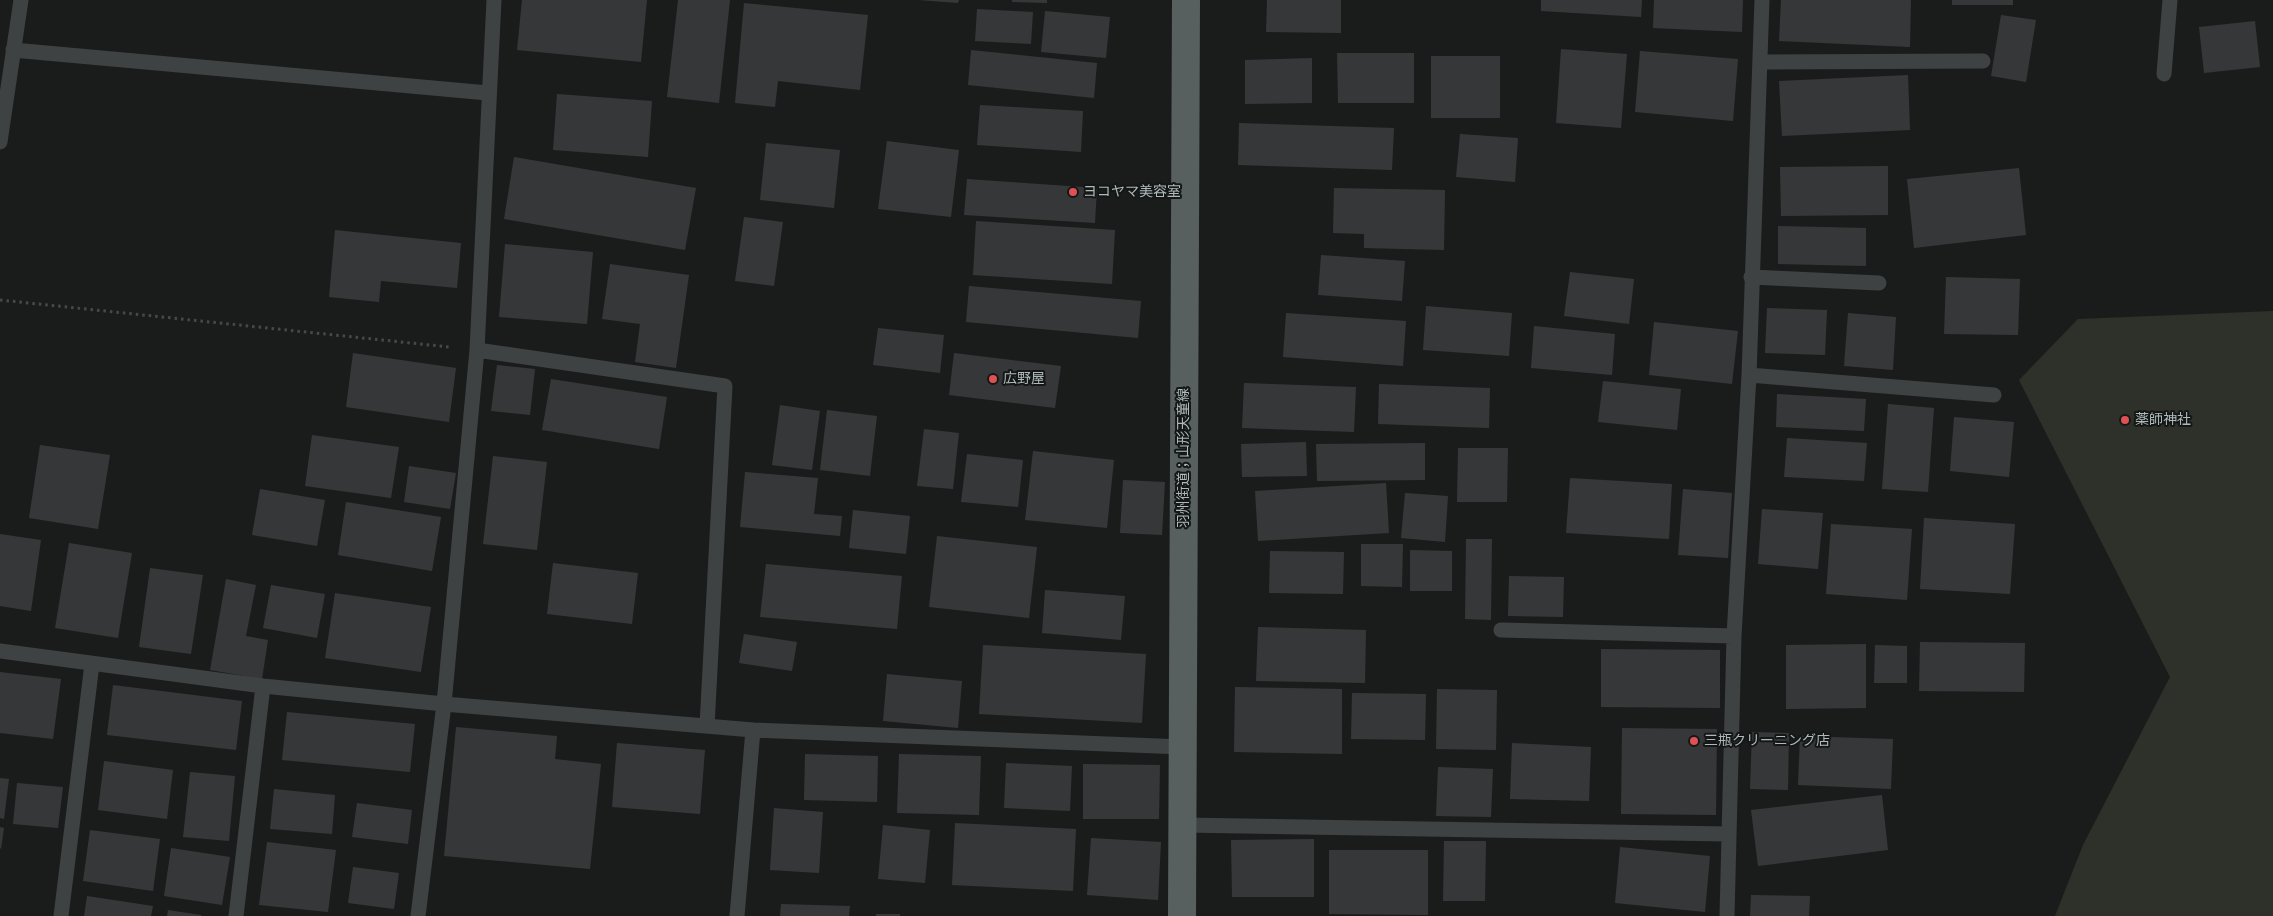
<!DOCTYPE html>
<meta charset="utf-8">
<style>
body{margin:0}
canvas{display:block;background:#1a1c1c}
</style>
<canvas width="2273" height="916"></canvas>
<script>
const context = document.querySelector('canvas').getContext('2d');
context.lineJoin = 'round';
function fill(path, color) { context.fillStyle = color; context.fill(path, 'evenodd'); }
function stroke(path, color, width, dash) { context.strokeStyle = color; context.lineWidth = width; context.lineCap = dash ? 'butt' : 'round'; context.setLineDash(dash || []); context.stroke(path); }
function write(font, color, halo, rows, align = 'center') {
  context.font = font + ' "Archivo Narrow","Noto Sans JP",sans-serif'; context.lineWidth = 4; context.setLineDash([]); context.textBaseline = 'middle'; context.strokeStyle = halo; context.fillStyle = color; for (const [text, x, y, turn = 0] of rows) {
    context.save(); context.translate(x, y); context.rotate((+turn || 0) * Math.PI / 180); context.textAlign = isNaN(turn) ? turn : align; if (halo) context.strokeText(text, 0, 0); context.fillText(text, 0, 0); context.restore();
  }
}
fill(new Path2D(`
 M2273,311v605h-218l28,-71 87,-168 -151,-297 59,-61z`), '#2d3129');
fill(new Path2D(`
 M522,0h125l-6,62 -124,-12z
 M678,0h52l-11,103 -52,-6z
 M918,0h41l-1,3z
 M1012,0h35v3l-35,-1z
 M1267,0h74v33l-75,-1z
 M1541,0h101l-1,17 -100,-6z
 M1654,0h89l-1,32 -89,-4z
 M1781,0h130l-1,47 -131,-6z
 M1952,0h61v5h-61z
 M744,3l124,12 -8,75 -82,-9 -3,26 -40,-4z
 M977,9l56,3 -2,32 -56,-3z
 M1045,11l65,6 -4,41 -65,-6z
 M2001,15l35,5 -10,62 -35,-6z
 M2255,21l5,46 -56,6 -5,-46z
 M1561,49l66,5 -6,74 -65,-5z
 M971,50l126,13 -3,35 -126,-13z
 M1640,51l98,8 -5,62 -98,-9z
 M1337,53h77v50h-76z
 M1431,56h69v62h-69z
 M1312,58v45l-67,1v-44z
 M1908,75l2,55 -128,6 -3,-55z
 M557,94l95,7 -4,56 -95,-7z
 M980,105l103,6 -2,41 -104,-7z
 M1239,123l155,5 -2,42 -154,-5z
 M1460,134l58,4 -3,44 -59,-5z
 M887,141l72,9 -8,67 -73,-8z
 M766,143l74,7 -6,58 -74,-8z
 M514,157l182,31 -11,62 -181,-31z
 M1888,166v49l-107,1 -1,-49z
 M2019,168l7,67 -112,13 -7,-69z
 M967,179l130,9 -2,35 -131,-8z
 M1334,188l111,2 -1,60 -80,-2v-14l-31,-1z
 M744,217l39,5 -9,64 -39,-5z
 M976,221l139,9 -3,54 -139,-9z
 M1778,226l88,2v38l-88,-2z
 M335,230l126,13 -4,45 -76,-7 -2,21 -50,-5z
 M505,244l88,8 -6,72 -88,-7z
 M1321,255l84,6 -3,40 -84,-6z
 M610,264l79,11 -13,93 -41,-6 5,-38 -38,-5z
 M1570,272l64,7 -5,45 -65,-8z
 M1946,277l74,2 -2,56 -74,-1z
 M969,286l172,15 -3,37 -172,-16z
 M1426,306l86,7 -3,43 -86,-6z
 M1767,308l60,2 -2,45 -60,-2z
 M1286,313l120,8 -3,45 -120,-9z
 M1848,313l48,4 -3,53 -49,-4z
 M1654,322l84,9 -6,53 -83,-9z
 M1534,326l81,8 -3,41 -81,-7z
 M878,328l66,7 -4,38 -67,-8z
 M353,353l103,15 -7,54 -103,-15z
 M954,353l107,13 -6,42 -106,-13z
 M497,365l38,4 -5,46 -39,-4z
 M551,379l116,18 -8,52 -117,-19z
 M1603,381l78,8 -4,41 -79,-8z
 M1244,383l112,4 -2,45 -112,-4z
 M1379,384l111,4 -1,40 -111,-4z
 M1777,394l89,5 -2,32 -88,-4z
 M1888,404l46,4 -6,84 -46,-3z
 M780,405l40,6 -8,59 -40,-5z
 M827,410l50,6 -7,60 -50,-6z
 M1954,417l60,5 -5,55 -59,-6z
 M924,429l35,4 -6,56 -36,-3z
 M312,435l87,12 -8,51 -86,-12z
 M1787,438l80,5 -3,38 -80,-4z
 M1306,442l1,34 -65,1 -1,-33z
 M1425,443v37l-108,1 -1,-37z
 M40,445l70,10 -12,74 -69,-11z
 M1458,448h50l-1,54h-50z
 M1033,451l81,9 -7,68 -82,-8z
 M967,454l56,6 -5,47 -57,-5z
 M493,456l54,6 -10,88 -54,-6z
 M409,466l47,7 -6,36 -46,-7z
 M745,472l73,6 -4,36 28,2 -2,20 -100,-9z
 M1570,478l102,6 -3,55 -103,-6z
 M1123,480l42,2 -3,53 -42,-2z
 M1386,483l3,50 -131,8 -3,-50z
 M260,489l65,11 -8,46 -65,-11z
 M1683,489l49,4 -4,65 -50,-3z
 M1405,493l43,3 -3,46 -44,-4z
 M346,502l95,15 -9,54 -94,-16z
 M1762,509l61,4 -5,56 -60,-5z
 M853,510l57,6 -4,38 -57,-6z
 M1924,518l91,6 -5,70 -90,-5z
 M1831,524l81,5 -5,71 -81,-6z
 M0,534l41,6 -10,71 -31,-5z
 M937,536l100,11 -8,71 -100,-11z
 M1466,539h26l-1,81 -26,-1z
 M69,543l63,10 -14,85 -63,-10z
 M1361,544h42l-1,43 -41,-1z
 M1410,550l42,1v40h-42z
 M1270,551l74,1 -1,42 -74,-1z
 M553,563l85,10 -6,51 -85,-10z
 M766,564l136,12 -5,53 -137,-12z
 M150,568l53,7 -12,79 -52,-7z
 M1509,576l55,1 -1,40 -55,-1z
 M226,579l30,6 -10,51 22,4 -6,39 -52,-9z
 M271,585l54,9 -8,44 -54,-10z
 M1045,590l80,6 -4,44 -79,-7z
 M335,593l96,14 -10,65 -96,-14z
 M1258,627l108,3 -1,53 -109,-2z
 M744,634l53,8 -5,29 -53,-8z
 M1920,642l105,1 -1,49 -105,-1z
 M1866,644v64l-80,1v-64z
 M983,645l163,9 -4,69 -163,-9z
 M1875,645l32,1v37h-33z
 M1601,649l119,1v58l-119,-1z
 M0,672l61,7 -8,60 -53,-6z
 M887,674l75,7 -4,47 -75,-7z
 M113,685l129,16 -6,49 -129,-15z
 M1235,687l107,2v65l-108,-2z
 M1437,689l60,1 -1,60 -60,-1z
 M1352,693l74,1 -1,46 -74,-1z
 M287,712l128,12 -5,48 -128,-12z
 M456,727l101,9 -2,23 46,5 -11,105 -146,-13z
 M1622,728l95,1 -1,86 -95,-1z
 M1752,732l37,1 -1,57 -38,-1z
 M1800,736l93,3 -2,50 -93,-4z
 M617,743l88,7 -5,64 -88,-7z
 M1512,743l79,4 -2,54 -79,-2z
 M805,754l73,2 -1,46 -73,-2z
 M899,754l82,2 -2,59 -82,-2z
 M104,761l69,9 -6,49 -69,-9z
 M1006,763l66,3 -2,45 -66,-3z
 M1083,764l77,1 -1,54h-76z
 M1438,767l55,2 -2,48 -55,-1z
 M190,772l45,4 -6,65 -46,-4z
 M0,778l9,1 -5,40 -4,-1z
 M17,783l46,4 -5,41 -45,-4z
 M274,789l61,6 -3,39 -62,-5z
 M1882,795l6,55 -130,16 -7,-56z
 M357,803l55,7 -4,34 -56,-7z
 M774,808l49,4 -4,61 -49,-3z
 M955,823l121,6 -3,62 -121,-6z
 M883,825l47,5 -5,53 -47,-4z
 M0,827l4,1 -3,21 -1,-1z
 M90,830l70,9 -7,52 -70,-10z
 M1091,838l70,4 -3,58 -71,-5z
 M1314,839v58h-82l-1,-57z
 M1444,841h42l-1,60h-42z
 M267,842l69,8 -8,62 -69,-7z
 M1620,847l90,9 -5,56 -90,-9z
 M171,848l59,9 -8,48 -58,-9z
 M1329,850h99v65l-99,-1z
 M353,867l46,6 -5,36 -46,-6z
 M1751,895l59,1 -1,20h-59z
 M87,896l66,10 -2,10h-67z
 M781,904l69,2 -1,10h-69z
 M168,910l33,5v1h-34z
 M876,914h24v2h-24z`), '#363738');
stroke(new Path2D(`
 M0,300l449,47`), '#444a4a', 3, [2.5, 4]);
stroke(new Path2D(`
 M13,50l475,43
 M1761,62l222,-1
 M2164,74l6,-74
 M0,142l21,-142
 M1751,277l128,6
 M477,350l248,36 -18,340
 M1749,375l245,20
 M1501,630l233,6
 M0,651l263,35 181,18 309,26 430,17
 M1183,825l545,9
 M61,916l31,-252
 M236,916l27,-230
 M418,916l26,-212 33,-354 17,-350
 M737,916l16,-186
 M1727,916l7,-280 15,-261 13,-375`), '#3e4243', 15);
stroke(new Path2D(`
 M1182,916l4,-916`), '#585f5f', 28);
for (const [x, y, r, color] of [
 [1073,192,5,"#de5155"],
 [993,379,5,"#de5155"],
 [2125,420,5,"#de5155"],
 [1694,741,5,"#de5155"]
]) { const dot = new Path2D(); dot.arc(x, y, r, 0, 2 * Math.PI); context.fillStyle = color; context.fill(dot); stroke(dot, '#151717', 2); }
write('14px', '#aebaba', '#151717', [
 ["ヨコヤマ美容室",1083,192],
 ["広野屋",1003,379],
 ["薬師神社",2135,420],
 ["三瓶クリーニング店",1704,741]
], 'left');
write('14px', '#aebaba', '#151717', [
 ["羽州街道；山形天童線",1184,458,-90]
]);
</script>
